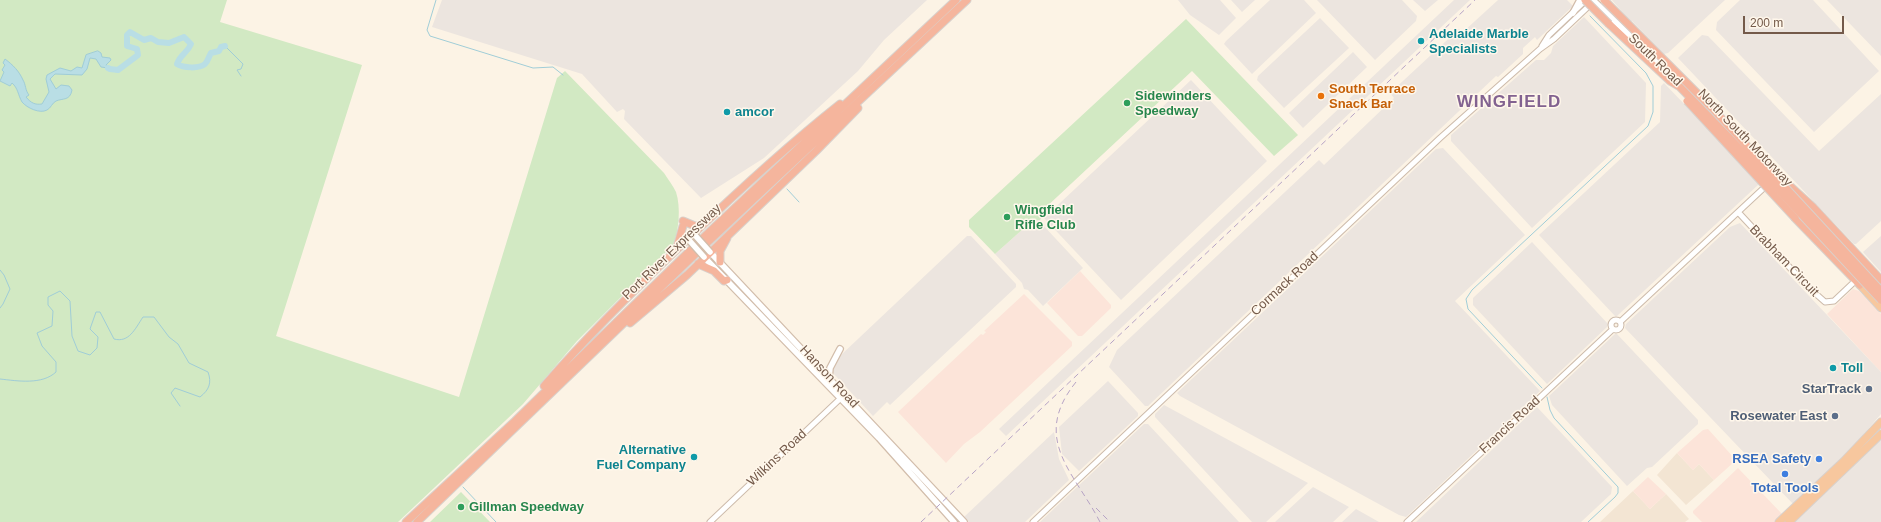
<!DOCTYPE html>
<style>
body{margin:0}
#map{position:relative;width:1881px;height:522px;overflow:hidden;background:#fcf3e5;font-family:Helvetica,sans-serif}
canvas{display:block}
.scale{position:absolute;left:1743px;top:16px;width:101px;height:18px;box-sizing:border-box;border:2px solid #745a4a;border-top:0;padding-left:5px;font-size:12px;line-height:14px;white-space:nowrap;color:#745a4a;-webkit-text-stroke:3px #fff7eb;paint-order:stroke}
</style>
<div id="map">
<canvas width="1881" height="522"></canvas>
<div class="scale">200 m</div>
</div>
<script>
const context = document.querySelector('canvas').getContext('2d');
context.lineJoin = 'round';
function fill(path, color) { context.fillStyle = color; context.fill(path, 'evenodd'); }
function stroke(path, color, width, dash) { context.strokeStyle = color; context.lineWidth = width; context.lineCap = dash ? 'butt' : 'round'; context.setLineDash(dash || []); context.stroke(path); }
function write(font, color, halo, rows, align = 'center') {
  context.font = font + ' Helvetica,sans-serif'; context.lineWidth = 3; context.setLineDash([]); context.textBaseline = 'middle'; context.strokeStyle = halo; context.fillStyle = color; for (const [text, x, y, turn = 0] of rows) {
    context.save(); context.translate(x, y); context.rotate((+turn || 0) * Math.PI / 180); context.textAlign = isNaN(turn) ? turn : align; if (halo) context.strokeText(text, 0, 0); context.fillText(text, 0, 0); context.restore();
  }
}
fill(new Path2D(`
 M1677,453l16,17 6,-6 15,16 -28,25 -29,-30z
 M1633,491l17,18 16,-15 23,25 -4,3h-85z`), '#f3e5d3');
fill(new Path2D(`
 M1080,271l31,34v3l-29,28h-4l-31,-33z
 M1853,289l6,2 22,23v58l-54,-58z
 M1024,294l48,48v4l-92,86 -16,12 -18,19 -48,-51 83,-78 2,1 3,-3 -2,-1z
 M1708,429l27,30 -1,3 -20,18 -15,-16 -6,6 -16,-17 26,-23z
 M1738,468l45,47 -7,7h-74l-9,-9v-2z
 M1648,477l18,17 -16,15 -17,-18z`), '#fce4d9');
fill(new Path2D(`
 M442,0h485l-43,40 -26,31 -94,87 -63,40 -77,-79 1,-8 -2,-2 -6,3 -35,-38 -150,-47z
 M1178,0h42l16,18 -17,17 -29,-20z
 M1231,0h24l-13,12z
 M1270,0h34l12,13 -64,61 -28,-30 2,-3z
 M1317,0h85l15,16 -1,5 -41,39z
 M1413,0h25l-13,11z
 M1454,0h16l-464,436 -7,-7z
 M1498,0h69l6,6 -36,34 -2,-3 -12,11v6l-25,23 -2,-1 -348,330h-3l-36,-39 8,-17 202,-190 5,5 70,-67 -4,-5 69,-64 4,3z
 M1612,0h113l-57,53 -4,1 -32,-33h-2z
 M1740,0h73l66,71 -65,61 -98,-102 1,-8z
 M1827,0h54v56z
 M1584,17l62,66 -1,39 -113,106 -81,-87v-6l85,-75h8l7,-7 2,-7z
 M1320,18l29,30 -65,60 -27,-28 1,-4z
 M1702,35l6,1 111,115 62,-57v127l-25,23h-2l-176,-186z
 M1353,52l14,15 -64,61 -14,-15z
 M1191,80l76,81 -146,139 -77,-82z
 M1664,83l95,99 -1,3 -141,131h-2l-76,-81 121,-113 1,-36z
 M1443,148l82,87 -70,66 85,90 -134,126 -7,-2 -219,-119 -3,-3 259,-244z
 M1040,220l2,4 41,44 -40,38 -15,-16 -4,-1 -2,-6 -27,-29 37,-33z
 M1740,223l141,149v42l-36,42 -51,49 -169,-177 1,-4 104,-97z
 M967,236h4l45,48v3l-126,118 -3,-3 -14,14 -40,-43v-4l8,-14z
 M1881,236v36l-18,-20z
 M1532,242l76,82 -1,3 -60,57 -74,-79v-7z
 M1615,334h2l81,86v4l-46,43 -5,1 -20,18 -75,-81 -3,-9z
 M1108,381l30,32v3l-59,55 -17,-17 -3,-27z
 M1164,405l144,78 -42,39h-14l-97,-105v-3z
 M1537,407l75,80 -1,7 -30,28h-165z
 M1144,424h4l91,98h-199z
 M1054,432l5,27 10,21 -44,42h-56l-5,-5z
 M1881,440v82h-88z
 M1313,487l36,20 -16,15h-58z
 M1356,509l23,13h-37z`), '#ece5df');
fill(new Path2D(`
 M0,0h227l-7,22 142,43 -86,271 183,61 98,-319 8,-7 99,102c4,6 9,13 12,19 5,15 3,39 -3,53l-96,96 -54,63 -125,118h-398z
 M1186,19l112,116 -24,21 -82,-85 -149,139 2,2 -5,8 -8,1 -37,33 -26,-27v-7z
 M461,492l29,30h-60z`), '#d2e9c3');
const water = new Path2D(`
 M98,51l3,2 1,4 8,1 1,2 -5,5 2,3 -7,-1 -5,-8 -6,-1 -3,11 -5,6 -27,-1 -5,5 6,10 5,-4 8,1 3,4c-2,11 -9,8 -16,11 -4,2 -5,7 -9,9 -7,4 -20,-2 -25,-8 -4,-7 -4,-14 -10,-19l-2,3 -10,-5 4,-9 -2,-2 3,-5 -2,-2 2,-4c8,6 14,12 18,21 3,5 2,10 6,15l-3,2c5,6 9,8 16,7l7,-12 -3,-13 1,-4 13,-7 11,3 6,-4 5,1 4,-13z`);
fill(water, '#b9dee5');
stroke(water, '#a0cdd7', 1);
stroke(new Path2D(`
 M436,0l-9,30 3,6 103,32 20,-1 10,8
 M225,46l18,18 -2,5 -4,1 4,6
 M787,189l12,13
 M0,270l4,5 6,14 -7,15 -3,4
 M0,379c18,2 42,6 56,-7v-10l-14,-16 -5,-13 15,-7 1,-15 -5,-6v-8l12,-6 10,10 2,35 6,15 12,4 7,-7 1,-11 -8,-8 6,-17h4l14,27c15,4 21,-10 29,-22h11l15,20 9,7 11,19 19,9c4,11 1,18 -8,25l-25,-9 -4,5 9,13
 M1542,388l-74,-79 -2,-10 6,-9 176,-164 5,-14v-26l-7,-13 -56,-57
 M1547,397l3,13 4,8 64,69v6l-3,4 -27,25
 M463,487l33,35`), '#a0cdd7', 1);
stroke(new Path2D(`
 M108,68l2,1 8,1 20,-15 -1,-6 -10,-3v-11l3,-3 14,8 7,-2 7,4 11,1 15,-6 7,7c-4,10 -10,9 -14,20 6,4 22,5 28,0 3,-3 4,-8 6,-11l8,-2 2,-4 4,-1`), '#b9dee5', 6);
const tertiary = new Path2D(`
 M1542,46l7,-11 37,-35
 M1738,212l69,74 18,16 9,-1 18,-17
 M1611 325a5 5 0 1 1 10 0a5 5 0 1 1-10 0Z
 M1620,322l147,-137
 M710,522l133,-126
 M1033,522l407,-384 100,-89 14,-10 38,-36
 M1407,522l206,-193`);
const secondary = new Path2D(`
 M1593,0l89,86
 M1573,13l7,-13
 M1708,111l23,24
 M710,252l254,270
 M704,257l175,181 75,84
 M829,378l1,-10 10,-19`);
const trunk = new Path2D(`
 M1860,285l21,23
 M1779,522l65,-61 37,-39
 M1789,522l92,-88`);
const motorway = new Path2D(`
 M1609,24l61,57
 M1768,166l44,40 69,74
 M1795,218l65,67
 M683,221l12,5h6
 M677,247l6,-21
 M720,262v-11l7,-13
 M698,264l16,7 10,10 3,-1
 M630,323l57,-48 129,-124 42,-43
 M544,386c45,-52 94,-100 144,-147 49,-47 99,-93 152,-135
 M406,522l109,-101 190,-185 251,-236
 M417,522l291,-280 259,-242`);
stroke(tertiary, '#cdbbab', 7);
stroke(secondary, '#d2bdab', 8);
stroke(trunk, '#d8d1cc', 9);
stroke(motorway, '#d8d1cc', 9);
stroke(tertiary, '#fff', 5);
stroke(secondary, '#fff', 5.5);
stroke(trunk, '#f7c79e', 7);
stroke(motorway, '#f5b59d', 7);
stroke(new Path2D(`
 M1076,382c-46,57 -1,91 24,140
 M1096,508l14,14
 M921,522l554,-522`), '#b6a3c5', 1, [6, 4]);
const secondaryBridge = new Path2D(`
 M693,233l17,19
 M688,239l16,18`);
const motorwayBridge = new Path2D(`
 M1585,0l24,24
 M1604,0l108,108 169,183
 M1670,81l10,6 68,70 133,143
 M1687,101l108,117`);
stroke(secondaryBridge, '#d2bdab', 8, []);
stroke(motorwayBridge, '#d8d1cc', 9, []);
stroke(secondaryBridge, '#fff', 5.5);
stroke(motorwayBridge, '#f5b59d', 7);
for (const [x, y, r, color] of [
 [1421,41,4,"#0f9aa8"],
 [1321,96,4,"#e8710a"],
 [1127,103,4,"#2e9e5b"],
 [727,112,4,"#0f9aa8"],
 [1007,217,4,"#2e9e5b"],
 [1833,368,4,"#0f9aa8"],
 [1869,389,4,"#5c6f8a"],
 [1835,416,4,"#5c6f8a"],
 [694,457,4,"#0f9aa8"],
 [1819,459,4,"#3f7fe0"],
 [1785,474,4,"#3f7fe0"],
 [461,507,4,"#2e9e5b"]
]) { const dot = new Path2D(); dot.arc(x, y, r, 0, 2 * Math.PI); context.fillStyle = color; context.fill(dot); stroke(dot, '#fff7eb', 1.5); }
write('bold 13px', '#0d838f', '#fff7eb', [
 ["Adelaide Marble",1429,34],
 ["Specialists",1429,49],
 ["amcor",735,112],
 ["Toll",1841,368],
 ["Alternative",686,450,"right"],
 ["Fuel Company",686,465,"right"]
], 'left');
write('13px', '#745a4a', '#fff7eb', [
 ["South Road",1655,60,44],
 ["North South Motorway",1745,138,46],
 ["Port River Expressway",672,252,-44],
 ["Brabham Circuit",1784,261,46],
 ["Cormack Road",1285,284,-43],
 ["Hanson Road",829,377,47],
 ["Francis Road",1510,425,-43],
 ["Wilkins Road",777,458,-43]
]);
write('bold 13px', '#c56008', '#fff7eb', [
 ["South Terrace",1329,89],
 ["Snack Bar",1329,104]
], 'left');
write('bold 13px', '#27864d', '#fff7eb', [
 ["Sidewinders",1135,96],
 ["Speedway",1135,111],
 ["Wingfield",1015,210],
 ["Rifle Club",1015,225],
 ["Gillman Speedway",469,507]
], 'left');
write('bold 13px', '#4e5e75', '#fff7eb', [
 ["StarTrack",1861,389],
 ["Rosewater East",1827,416]
], 'right');
write('bold 13px', '#366cbe', '#fff7eb', [
 ["RSEA Safety",1811,459],
 ["Total Tools",1785,488,"center"]
], 'right');
context.letterSpacing = '1px';
write('bold 17px', '#826290', '#fff7eb', [
 ["WINGFIELD",1509,102]
]);
context.letterSpacing = '0px';
</script>
